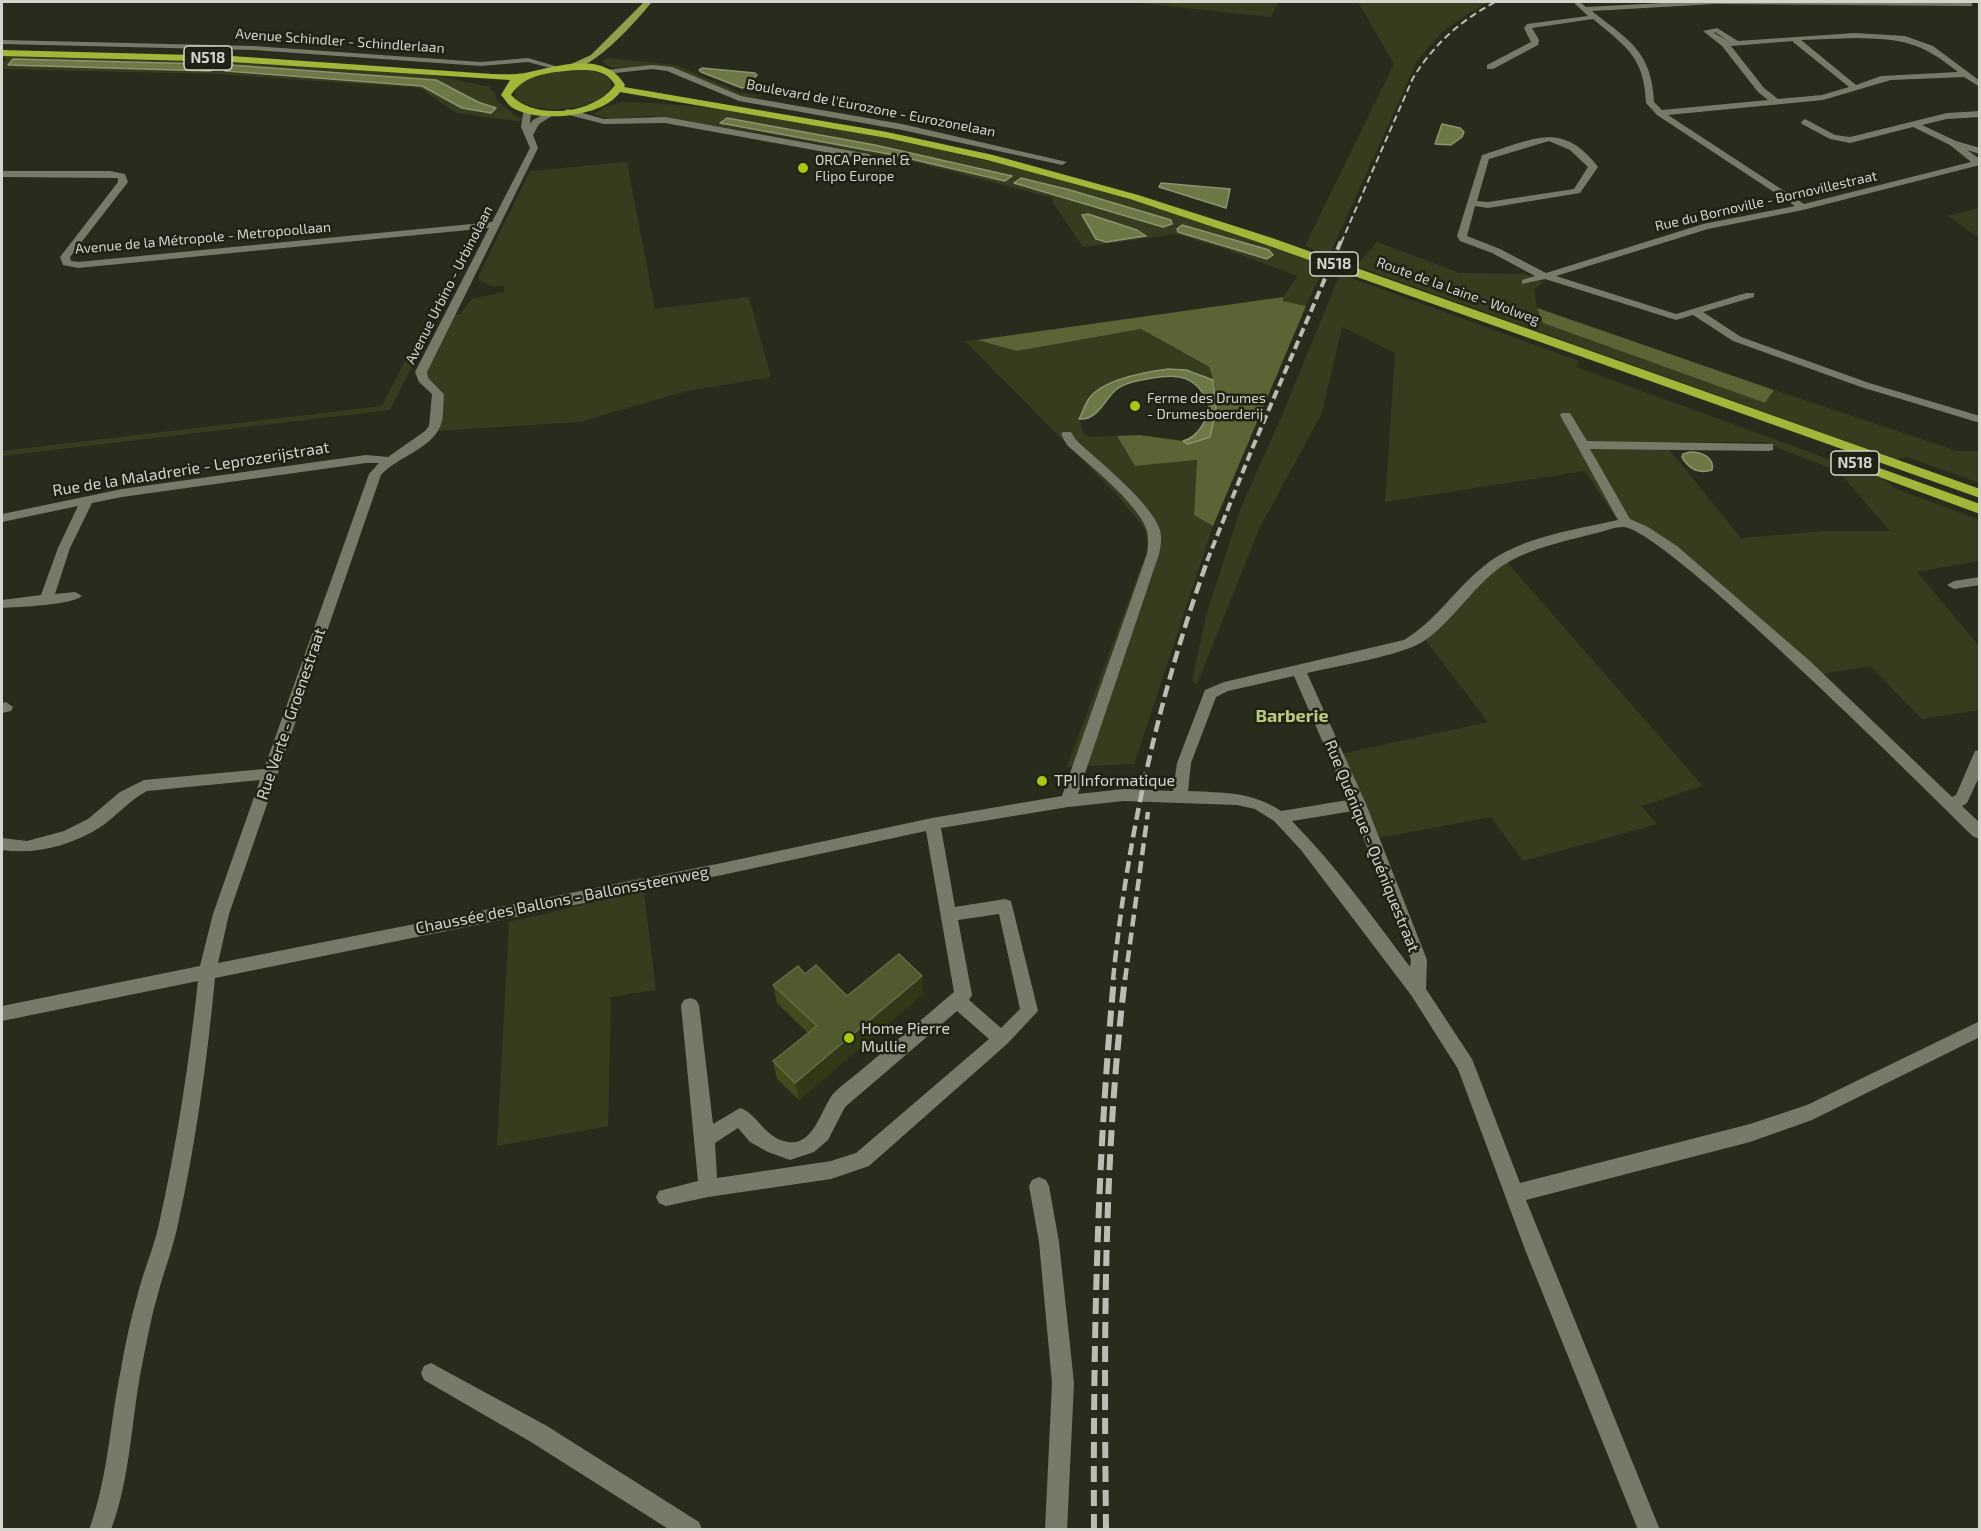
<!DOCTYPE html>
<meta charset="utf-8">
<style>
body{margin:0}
#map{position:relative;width:1981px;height:1531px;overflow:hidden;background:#282c1d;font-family:"Exo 2",sans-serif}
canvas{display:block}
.frame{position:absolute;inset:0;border:3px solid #d2d5cb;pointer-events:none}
</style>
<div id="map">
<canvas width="1981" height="1531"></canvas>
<div class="frame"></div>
</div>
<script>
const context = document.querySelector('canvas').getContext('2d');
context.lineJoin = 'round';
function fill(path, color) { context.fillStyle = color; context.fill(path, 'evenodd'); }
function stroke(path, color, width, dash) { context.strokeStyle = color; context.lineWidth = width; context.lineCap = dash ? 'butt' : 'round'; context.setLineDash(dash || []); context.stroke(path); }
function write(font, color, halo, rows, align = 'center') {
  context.font = font + ' "Exo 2",sans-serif'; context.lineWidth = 5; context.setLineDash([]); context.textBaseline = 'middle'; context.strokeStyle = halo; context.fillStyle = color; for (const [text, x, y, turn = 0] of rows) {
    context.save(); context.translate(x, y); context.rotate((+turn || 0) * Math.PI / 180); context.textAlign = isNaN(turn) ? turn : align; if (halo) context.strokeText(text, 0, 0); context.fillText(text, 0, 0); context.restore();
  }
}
fill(new Path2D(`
 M1129,2h150l-8,15z
 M1358,2h130l-30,18 -17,13 -24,28 -88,195 -24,-10 89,-182z
 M2,56c139,2 279,4 418,18 24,2 48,9 72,13l-3,2 6,4 2,8 22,17h6l-2,3h-7l-60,-8 -36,-25 -204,-14 -214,-5v-6l5,-4zM13,59h4l199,5 -1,6 -5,1 -194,-6zM231,65l205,15 42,22 18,6h-34l-40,-22 -192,-13z
 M606,58l69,7 66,28 22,3c-34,7 -65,-22 -97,-29 -18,-3 -49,8 -64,-5z
 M562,70c15,0 46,-3 50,16 -12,25 -77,31 -96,12l-1,-7c10,-16 30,-18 47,-21z
 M622,102c97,2 195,21 291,42 139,30 279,69 412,122l-19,40 -23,-5v-4l15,-21 -76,-28 -46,-14 -93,13 -30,-44v-5l-134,-35 -146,-28 -122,-19 -41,3 -17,-5 12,-7zM758,123l117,22 136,31 -6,5 -111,-26 -170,-30zM1018,185l52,5 101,30 1,4zM1088,214l49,16 9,6 -3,2 -37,4 -10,-3 -13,-23z
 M627,162l28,147 94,-12 22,80 -84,14 -108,31 -142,9 3,-8 4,-31 -16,-13 -2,-12 27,-52 7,-1 12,-15 32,-7v-6h-12l-13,-6v-5l51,-104z
 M1979,208v30l-31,-22z
 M1377,242l83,31 65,1 19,8 -10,7 3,19 6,15 222,80 9,-13 183,61h22v32l-72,-26 -11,2 -540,-193z
 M1340,274l239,87 -3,6 305,111 16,11 82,31v41l-62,11 62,74v64l-57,9 -52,-53 -60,10 -123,-111 -72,-48 -30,-46 -200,31 10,-149 -53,-26 -20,86 -63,116 -62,155 -5,-3 14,-65 34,-106 43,-97zM1663,442h100l75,29 52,60h-64l-85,7z
 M1141,329l68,39 4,12c-9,-3 -18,-8 -27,-10 -22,-6 -72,8 -89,22 -10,7 -12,17 -18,27l5,15 4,3 29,-1 18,30 62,-6 -3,55 19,11 -79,238 -67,3 81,-219 -3,-19 -27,-33 -153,-155 12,-1 40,11z
 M429,332l-39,78 -388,46v-5l380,-45 37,-73z
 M1507,562l196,224 -61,20 15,18 -134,37 -32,-44 -113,21 -37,-84 147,-32 -62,-81 69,-75z
 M642,877l14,113 -45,7 -3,129 -111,20 12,-224 86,-20 -1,-14z`), '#363d1e');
fill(new Path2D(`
 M1283,297v4l23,5 -93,220 -19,-11 3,-55 -62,6 -18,-30 22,-1 44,6 5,3 22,-7 5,-52 -6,-18 -68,-38 -124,22 -40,-11z
 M1537,308l237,82 -9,13 -222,-80z`), '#5a6434');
const water = new Path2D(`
 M13,59l195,5 11,3 -9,4 -202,-6z
 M231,65l205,15 42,22 18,6 -5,5 -29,-5 -40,-22 -197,-15z
 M702,68l53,5 2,2 -10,12 -5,1 -41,-16 -2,-2z
 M727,118l148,27 137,31 -7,5 -111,-26 -174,-32z
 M1442,124l18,4 4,4 -2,5 -11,8 -16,-1z
 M1021,178l49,12 101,30 1,4 -9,3 -149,-44z
 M1161,183l69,6 -4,19 -67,-21z
 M1088,214l49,16 9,6 -40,6 -10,-3 -14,-24z
 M1182,225l87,25 4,5 -6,4 -89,-27 -1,-3z
 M1168,369l18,1 27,10 3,28 -6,29 -22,7 -5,-3c16,-4 25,-22 26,-38 -13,-26 -29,-30 -57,-25 -12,2 -25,4 -35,11 -13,10 -19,32 -38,30 3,-5 5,-12 8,-17 11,-22 59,-30 81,-33z
 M1690,452c11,0 25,5 22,18 -13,4 -23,-1 -30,-13l1,-3z`);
fill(water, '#6d7847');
stroke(water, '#8b946f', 1.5);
fill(new Path2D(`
 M1573,2h7l6,5 96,-5h290v4h-3l-254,-2 -123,7c36,29 60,40 62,91l8,8 106,-10 -10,-8 -36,-46 -19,-15 14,-3 21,13 117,-8 50,3 28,10 47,35v6l-16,-10 -73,3 -68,20 -155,15 136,89 167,-42 -21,-17 -37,-18 -63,16 -20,-4 -28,-15 -1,-2 4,-3 30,16 15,2 97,-24 33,-2v6l-33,2 -25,6 34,16 24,7v6l-13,-4 13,9v6l-177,45 -95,19 -152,47 120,38 70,-21h8v4l-51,15 38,25 128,46 111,33v7l-119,-36 -128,-46 -40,-26 -17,5 -131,-41 -23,5v-4l13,-4 -43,-23 -32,-12 -3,-5 25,-81c48,-14 79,-37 116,12l-18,26 -92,15 -13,-2 -8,30 33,13 46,24 157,-49 92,-18 -138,-91 -11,-12c-2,-47 -20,-56 -53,-84l-61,9 7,12 -1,5 -45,24h-6v-4l44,-23 -7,-14 3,-4 61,-8zM1715,32l13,9 -14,-8zM1855,38c48,1 66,4 103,34l-77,4 -25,9 -55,-45zM1793,41v1l56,45 -27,8 -44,4 -14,-11 -33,-42zM1549,141l21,9 18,17 -14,22 -86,13 -11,-1 12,-42z
 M2,40l251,6 228,16 47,-4 34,10 -4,2 -30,-8 -47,4 -228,-16 -251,-6z
 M652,65l20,2 69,29 161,28 165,38 -5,3 -160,-35 -163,-29 -72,-30 -15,-2 -46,5 -4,-2 4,-2z
 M524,108l7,2 -1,14 3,-4 17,-9 7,2 -18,11 -6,11 5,13 -111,224 1,6 16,16c-1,10 0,25 -4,33 -11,23 -43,30 -59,48l-152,439 -11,49 504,-100 210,-45 130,-22 85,-242c1,-8 2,-16 0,-23 -7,-26 -60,-68 -80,-86l-6,-11 2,-2h8l5,8c22,21 75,62 84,90 2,8 1,16 -1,24l-81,240 46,-5 49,2 4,-28 28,-73 19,-8 180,-42c32,-19 51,-51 80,-74 35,-29 90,-36 134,-46l-58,-105 2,-2h8l17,28 186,3v6l-4,1 -179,-2 40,70 18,8 29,19 134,116 141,135 4,-2 19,-44 5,-1v25l-13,28 -5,3 18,17v16l-6,-2c-44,-43 -312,-311 -351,-310 -7,0 -16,3 -22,5 -28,7 -57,13 -83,25 -40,18 -58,59 -94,84 -23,15 -88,25 -117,32l59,131 61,156 -1,29 46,70 48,124 230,-59 57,-19 173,-84v16l-168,83 -62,22 -224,58 134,330h-22l-112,-278 -68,-183 -47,-74 -110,-145 -27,-29 -19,-12 -18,-4 -113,-4 -56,6 -127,21 14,79 50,-8 6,2 27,110 -31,33 -138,122 -38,13 -123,18 -42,9 -7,-3 -3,-6 3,-6 39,-10 -17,-176 3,-5 6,-2 6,2 3,5 14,119 27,-16c18,6 24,30 48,34 26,4 33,-33 45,-48 12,-12 27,-22 39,-33 28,-23 55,-46 82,-69l-28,-161 -204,44 -507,103c-8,83 -19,164 -37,246 -5,24 -14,47 -20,70 -7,23 -11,47 -16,71 -11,55 -11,111 -31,165h-22c19,-52 21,-108 32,-161 4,-25 10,-51 17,-76 6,-23 16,-46 21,-69 18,-81 30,-161 39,-243l-196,40v-15l198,-40 13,-52 47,-134 -113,11c-19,10 -31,26 -48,37 -29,18 -65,27 -97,22v-12l25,3 37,-10 24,-12 32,-27 24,-12 120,-11 105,-295 10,-11h-13l-244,34 -30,6 -22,45 -15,46 20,-2 7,4c-9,9 -64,11 -80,12v-8l39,-5 17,-47 20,-42 -76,16v-8l120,-25 244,-34 22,2 37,-26 4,-5 3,-32 -13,-12 -4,-10 74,-144 -411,40 -15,-3 -3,-8 58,-75v-4l-116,-1v-6h108l15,3 3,8 -58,75 1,4 7,1 414,-40 38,-74 -9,-21zM1294,676l54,124 -67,11c-30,-20 -57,-18 -93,-20l3,-28 25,-66 12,-6zM1353,811l58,149 -1,7c-37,-50 -74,-101 -118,-146zM999,914l21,95 -19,19 -32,-28 3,-5 -14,-75zM957,1011l32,28 -133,114 -25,8 -114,17 -2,-35 23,-15 12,14 18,10 22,8 24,-8 14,-12 17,-33z
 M568,109l36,10 61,-2 204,37 5,3 -5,3 -204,-37 -61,1 -39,-10v-4z
 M1980,577v8l-26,4 -7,-4 7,-4z
 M6,702l7,5 -2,4 -9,2v-10z
 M1039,1177l7,3 3,6 10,56 15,141 -7,147h-22l7,-147 -13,-141 -10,-56 3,-6z
 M431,1363l116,63 152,96 3,8h-32l-139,-88 -107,-62 -3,-7 3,-7z`), '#767b69');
fill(new Path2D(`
 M644,2h8c-16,19 -58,68 -83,67v-4l22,-10z`), '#8f9f4c');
fill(new Path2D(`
 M2,50l230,6 260,18c11,0 22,1 33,-1 33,-7 79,-23 100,12l-1,2 263,45 106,23 145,40 134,43 708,251v9l-716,-254 -134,-45 -143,-39 -100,-22 -267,-46c-17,26 -86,32 -110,14 -3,-3 -6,-8 -9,-11l9,-15 -278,-18 -230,-6zM577,70c16,0 29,0 38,15 -20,29 -80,36 -104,10 14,-22 42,-23 66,-25z
 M1860,461l120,43v10l-125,-46 -2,-3 2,-3z`), '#a0b739');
stroke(new Path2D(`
 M1341,243l72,-165c21,-34 47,-57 82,-76`), '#b9bdb2', 2, [7, 4]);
stroke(new Path2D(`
 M1207,561l45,-112 89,-208`), '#b9bdb2', 4, [9, 4.5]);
stroke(new Path2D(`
 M1113,980c14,-142 46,-286 95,-421
 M1125,980l23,-168`), '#b9bdb2', 4.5, [12, 6]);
stroke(new Path2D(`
 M1094,1530c-1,-185 3,-368 20,-552
 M1106,1530c-2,-184 -3,-369 19,-552`), '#b9bdb2', 6, [16, 8]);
fill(new Path2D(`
 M805,974l42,22 76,-2 -124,106 -22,-21 -4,-18 35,-28 -31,-30 -4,-18z`), '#424a1c');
fill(new Path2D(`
 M922,976l1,18 -124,106 -4,-17z`), '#313815');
const building = new Path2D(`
 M899,954l23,22 -127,107 -22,-22 44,-35 -44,-41 25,-19 7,8 11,-9 31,31z`);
fill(building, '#51592f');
stroke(building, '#666d47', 1.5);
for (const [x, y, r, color] of [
 [803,168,6,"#acc613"],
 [1135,406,6,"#acc613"],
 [1042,781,6,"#acc613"],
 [849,1038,6,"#acc613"]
]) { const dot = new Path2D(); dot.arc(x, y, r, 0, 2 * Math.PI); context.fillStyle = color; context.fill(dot); stroke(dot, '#1f2214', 2); }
write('14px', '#d2d5cb', '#1f2214', [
 ["Avenue Schindler - Schindlerlaan",340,41,4],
 ["Boulevard de l'Eurozone - Eurozonelaan",871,108,11],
 ["Rue du Bornoville - Bornovillestraat",1766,201,-13],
 ["Avenue de la Métropole - Metropoollaan",203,238,-5],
 ["Avenue Urbino - Urbinolaan",449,285,-63],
 ["Route de la Laine - Wolweg",1458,291,20]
]);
write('14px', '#d2d5cb', '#1f2214', [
 ["ORCA Pennel &",815,160],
 ["Flipo Europe",815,176],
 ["Ferme des Drumes",1147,398],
 ["- Drumesboerderij",1147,414]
], 'left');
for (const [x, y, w] of [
 [208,58,48],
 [1334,264,48],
 [1855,463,48]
]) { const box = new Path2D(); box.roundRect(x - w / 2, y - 12, w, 24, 4.5); context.fillStyle = '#1f2214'; context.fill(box); stroke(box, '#d2d5cb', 1.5); }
write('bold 15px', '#d2d5cb', null, [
 ["N518",208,58],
 ["N518",1334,264],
 ["N518",1855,463]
]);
write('16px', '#d2d5cb', '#1f2214', [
 ["Rue de la Maladrerie - Leprozerijstraat",191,469,-9],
 ["Rue Verte - Groenestraat",291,714,-71],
 ["Rue Quénique - Quéniquestraat",1372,846,68],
 ["Chaussée des Ballons - Ballonssteenweg",562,900,-11]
]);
write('16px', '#d2d5cb', '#1f2214', [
 ["TPI Informatique",1054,781],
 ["Home Pierre",861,1029],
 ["Mullie",861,1047]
], 'left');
write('bold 18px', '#bacb80', '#1f2214', [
 ["Barberie",1292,716]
]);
</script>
